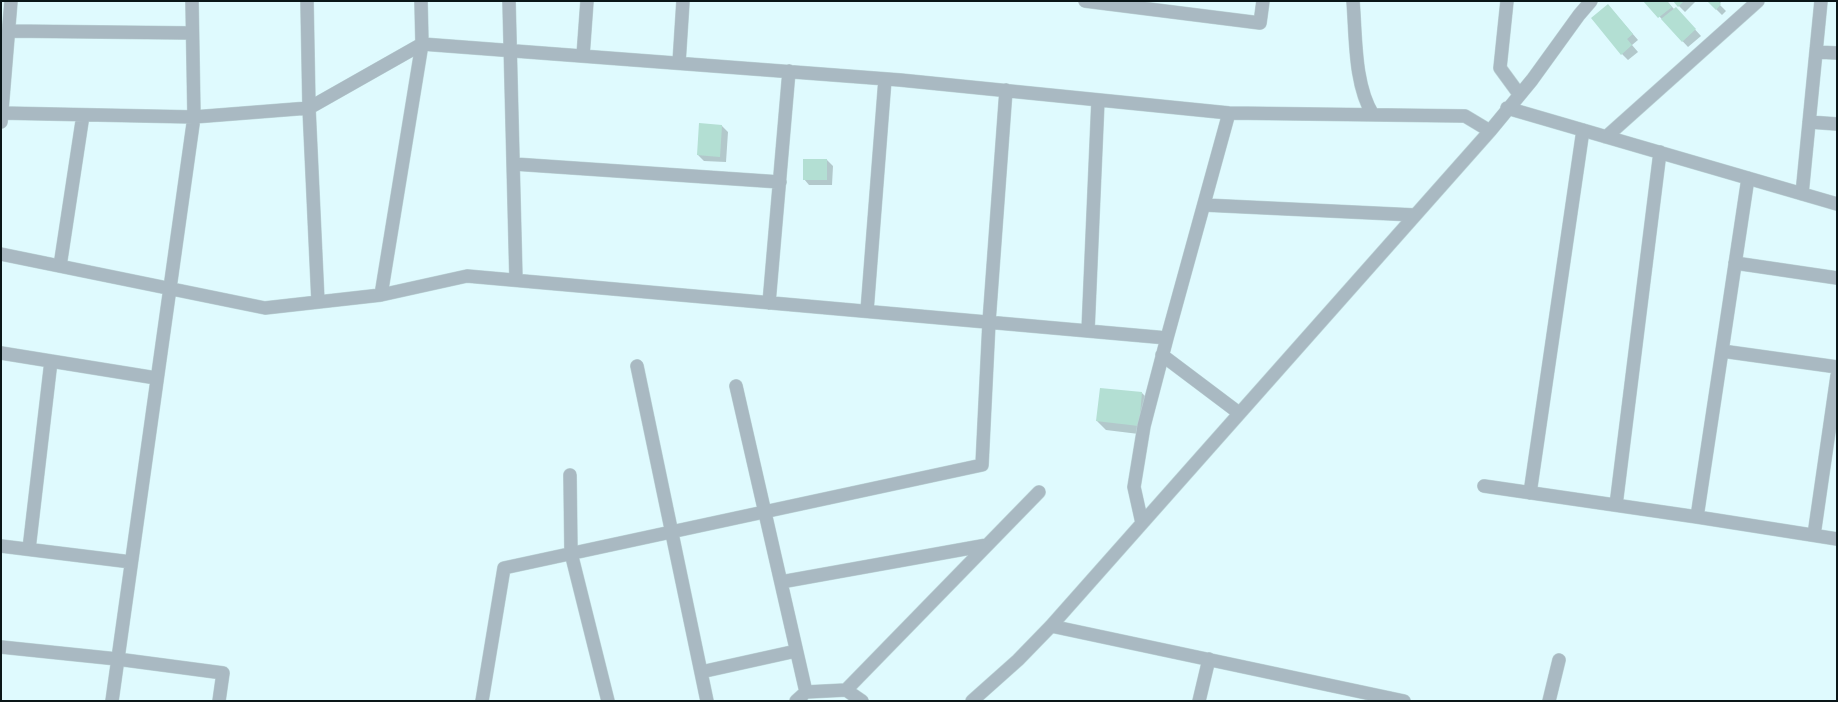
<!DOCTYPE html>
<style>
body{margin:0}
#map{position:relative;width:1838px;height:702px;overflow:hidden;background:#dffafe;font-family:"Varela Round",sans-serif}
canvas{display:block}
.frame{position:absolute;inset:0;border:2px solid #0a1618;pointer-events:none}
</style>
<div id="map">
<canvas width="1838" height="702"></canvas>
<div class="frame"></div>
</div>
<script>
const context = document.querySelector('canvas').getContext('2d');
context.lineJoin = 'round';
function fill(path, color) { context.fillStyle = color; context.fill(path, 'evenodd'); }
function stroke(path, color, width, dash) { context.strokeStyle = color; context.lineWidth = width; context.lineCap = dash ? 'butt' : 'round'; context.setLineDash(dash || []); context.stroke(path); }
fill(new Path2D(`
 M1645,1h22l7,8 7,5 20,22 -13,11z
 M1674,1h22l-11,11z
 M1708,1h14l-3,3 7,7 -4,4z
 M1608,5l30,35 -6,5 6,7 -10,8 -6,-6z
 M700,125l22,1 6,6 -2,30 -22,-1 -6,-6z
 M827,160l6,6 -1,19h-23l-5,-6z
 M1142,393l9,9 -4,33 -41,-5 -9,-9z`), '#0003');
fill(new Path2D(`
 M1643,1h24l5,6 -14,11z
 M1673,1h11l-6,6z
 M1707,1h11l3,3 -5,6z
 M1608,4l25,30 -6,5 5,6 -11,10 -30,-37z
 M1676,7l20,22 -14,13 -21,-23z
 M699,123l23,2 -2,32 -23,-2z
 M803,159h24v21h-24z
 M1100,388l42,4 -3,34 -43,-5z`), '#b3dfd3');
const street = new Path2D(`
 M307,1l2,107 9,194
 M509,1l7,279
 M1085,1l175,22 3,-22
 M1353,1c3,36 1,83 20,114
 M1507,1l-7,67 19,26
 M9,31l183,2
 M1816,52l21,1
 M583,56l4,-55
 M679,63l4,-62
 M1507,108l330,96
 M1,113l193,4 115,-9 113,-64 478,36 329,33 236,3 25,15
 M1,122l10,-121
 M1809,122l28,2
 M1606,137l152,-136
 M514,164l266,18
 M1802,194l19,-193
 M1204,205l211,10
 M1,254l264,54 116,-13 86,-19 700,62
 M1735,263l102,15
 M60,266l23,-151
 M381,295l41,-251 -1,-43
 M769,303l20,-232
 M867,311l18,-232
 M1088,331l10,-231
 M1722,351l115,16
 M1,353l155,25
 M1162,355l77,58
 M637,366l70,335
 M736,386l70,306
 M570,475l1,78 37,148
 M1484,486l213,31 140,22
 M1530,493l53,-363
 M1616,505l44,-353
 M1697,517l51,-339
 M1142,523l-8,-36 10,-61 23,-88 62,-225
 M1814,535l23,-159
 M1,546l130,16
 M29,549l22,-188
 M781,582l206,-37
 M1051,626l353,75
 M1,647l116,12 106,14 -4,28
 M701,672l95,-21
 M846,690l193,-198
 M112,701l82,-584 -2,-116
 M482,701l22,-133 478,-103 7,-143 17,-232
 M796,701l10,-9 40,-2 16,11
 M972,701l46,-41 33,-34 439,-495 42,-51 47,-65 12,-14
 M1199,701l10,-42
 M1549,701l10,-41`);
stroke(street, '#bdd6d9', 14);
stroke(street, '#a9b9c2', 13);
</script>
